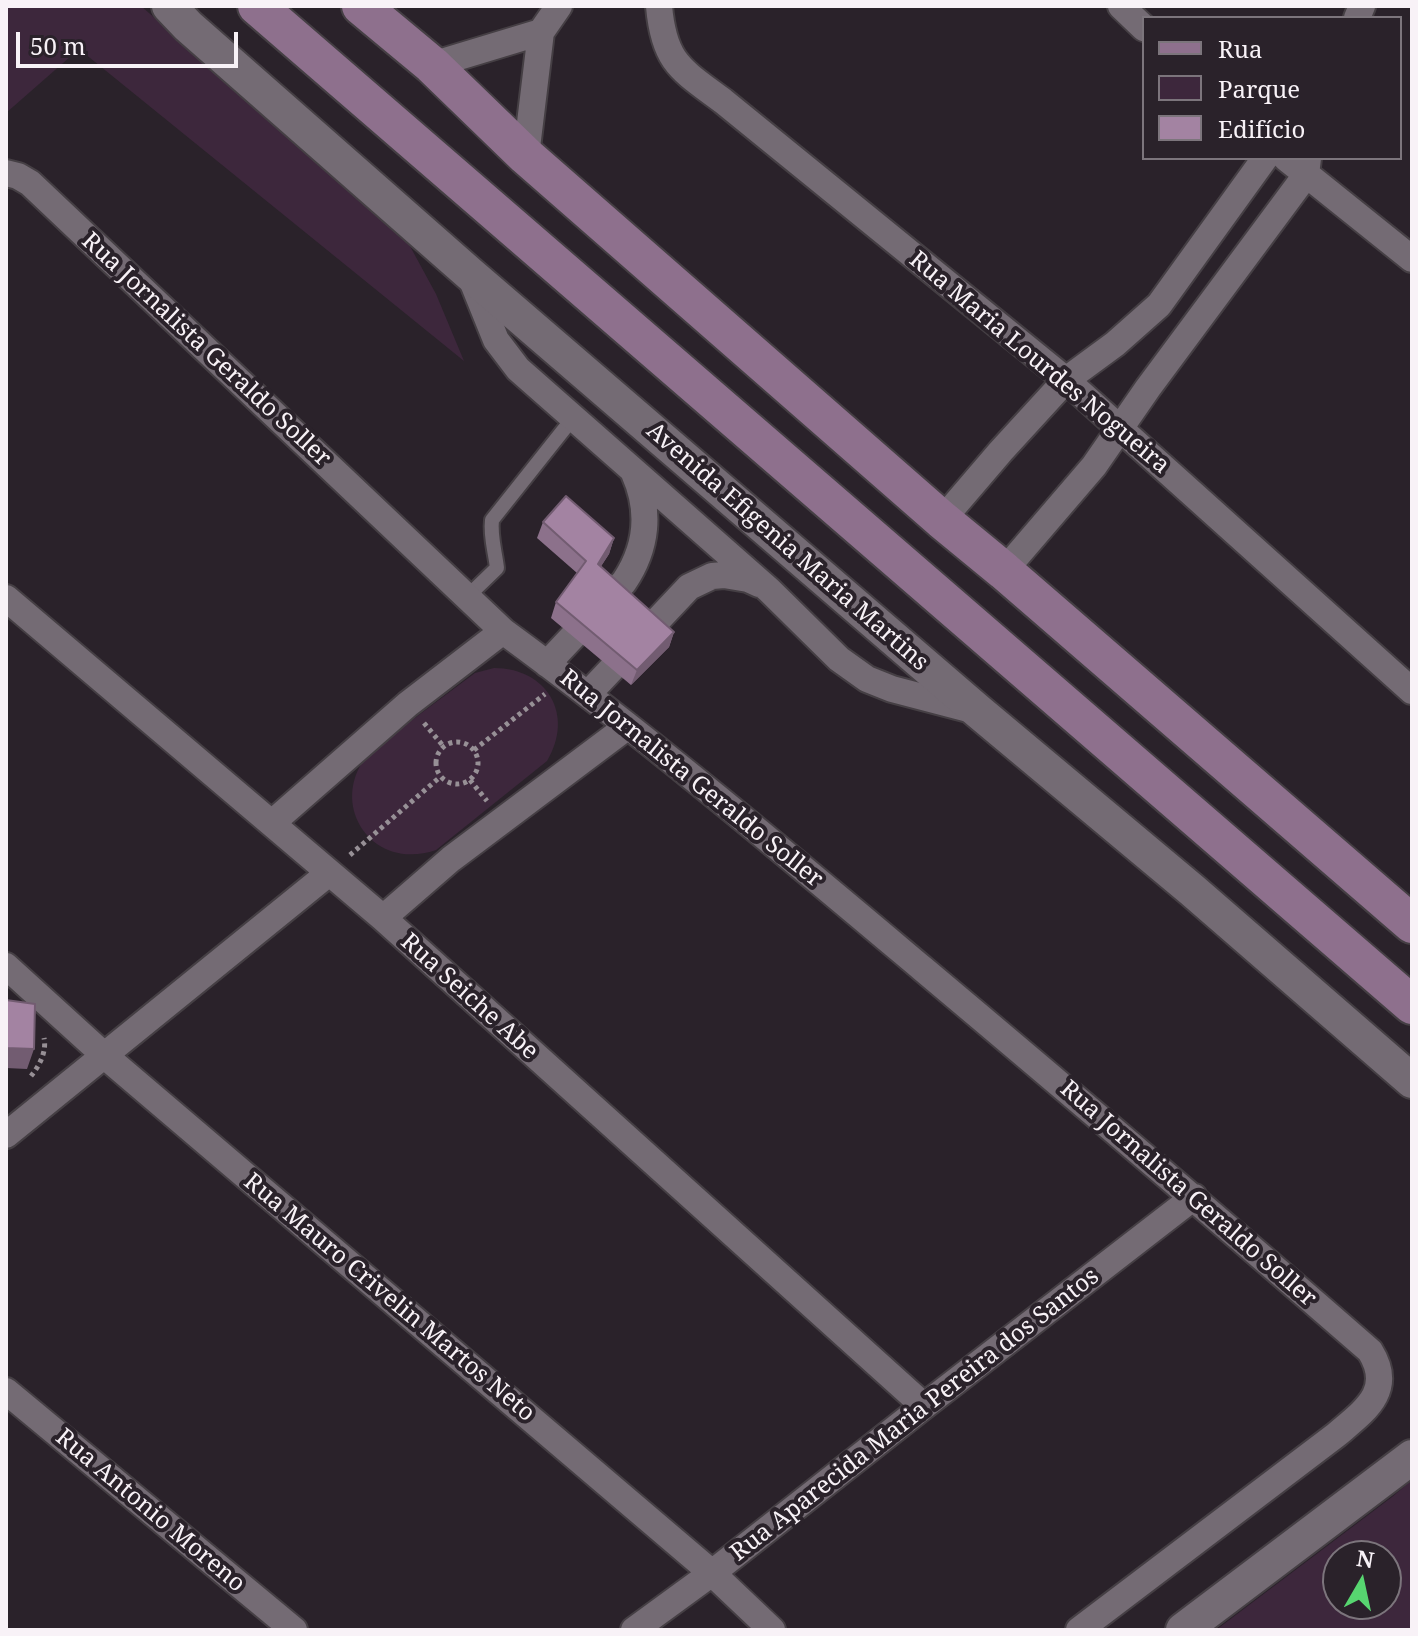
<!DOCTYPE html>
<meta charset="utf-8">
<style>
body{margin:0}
#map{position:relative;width:1418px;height:1636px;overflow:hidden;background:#2a222a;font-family:"Noto Serif",serif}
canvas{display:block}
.frame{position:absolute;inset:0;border:8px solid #f8f2f7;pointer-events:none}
.legend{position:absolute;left:1142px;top:16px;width:260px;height:144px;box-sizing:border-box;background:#2a222a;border:2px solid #7c757c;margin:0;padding:10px 14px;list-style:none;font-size:24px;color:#f8f2f7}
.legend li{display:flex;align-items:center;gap:16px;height:40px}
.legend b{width:40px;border:2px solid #7c757c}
.north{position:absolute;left:1322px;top:1540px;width:80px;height:80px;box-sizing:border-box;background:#2a222a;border:2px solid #7c757c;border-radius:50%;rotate:9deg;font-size:22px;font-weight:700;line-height:32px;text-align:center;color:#f8f2f7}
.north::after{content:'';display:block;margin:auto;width:28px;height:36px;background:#57d570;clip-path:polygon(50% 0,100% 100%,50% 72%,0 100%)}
.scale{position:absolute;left:16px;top:32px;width:222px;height:36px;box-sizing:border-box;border:4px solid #f8f2f7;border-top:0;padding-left:10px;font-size:24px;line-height:28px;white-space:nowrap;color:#f8f2f7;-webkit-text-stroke:6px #2a222a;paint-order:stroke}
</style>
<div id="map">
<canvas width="1418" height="1636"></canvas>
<div class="frame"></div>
<ul class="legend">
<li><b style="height:10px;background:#8e708d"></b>Rua</li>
<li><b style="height:22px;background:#3d273c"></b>Parque</li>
<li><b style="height:22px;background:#a383a2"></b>Edifício</li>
</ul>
<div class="north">N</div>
<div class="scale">50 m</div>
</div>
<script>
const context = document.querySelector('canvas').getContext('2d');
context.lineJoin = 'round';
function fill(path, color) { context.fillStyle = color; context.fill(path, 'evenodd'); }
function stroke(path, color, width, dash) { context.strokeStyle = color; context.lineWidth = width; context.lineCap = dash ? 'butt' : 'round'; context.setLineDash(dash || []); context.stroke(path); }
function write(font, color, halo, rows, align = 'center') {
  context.font = font + ' "Noto Serif",serif'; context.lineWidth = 8; context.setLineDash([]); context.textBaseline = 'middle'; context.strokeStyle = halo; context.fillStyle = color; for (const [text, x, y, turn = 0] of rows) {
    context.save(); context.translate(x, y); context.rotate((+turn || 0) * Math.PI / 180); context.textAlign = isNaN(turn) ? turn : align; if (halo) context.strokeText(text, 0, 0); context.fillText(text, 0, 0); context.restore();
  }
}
fill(new Path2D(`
 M6,6h135l264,231 31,57 28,67 -385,-312 -73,64z
 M494,668c53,0 81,47 53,93l-111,89c-66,23 -112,-50 -64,-100l103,-77z
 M1412,1480v150h-196l176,-133zM1338,1556h48v48h-48z`), '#3d273c');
const service = new Path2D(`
 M467,597l30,-29c-2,-17 -7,-32 -5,-48l81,-102`);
const minor = new Path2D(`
 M659,6c5,56 21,63 64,95l343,279 346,311
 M1121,6l23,22
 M1357,18l5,-12
 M432,65l109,-33
 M526,156l15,-124 18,-26
 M1286,158l126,101
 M6,173l12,3 12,7 473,448c145,106 282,222 420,338 150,126 299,253 447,382 25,40 -6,60 -34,84l-257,195
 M471,278l25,62 22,29 251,221 70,69 28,20 25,10 80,21
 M942,520l59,-69 65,-71 49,-36 44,-39 106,-147
 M1004,571l90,-105 54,-78 158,-213 2,-17
 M6,598l377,320 541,488
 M547,664l77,-82c23,-34 27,-71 10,-109
 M588,694l101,-107 23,-11 12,-1 24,4 11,5
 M272,823l136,-119 95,-73
 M383,918l68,-59 177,-133
 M6,966l99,90 607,517 60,57
 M6,1135l323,-262
 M6,1391l288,239
 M634,1630l78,-57 212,-167 270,-209`);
const tertiary = new Path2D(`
 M169,6l19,20 282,248 509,438 213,178 220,191
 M1183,1630l229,-173`);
const secondary = new Path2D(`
 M257,6l1155,999
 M361,6l71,59 94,91 416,364 62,51 408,353`);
stroke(service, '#453f44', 18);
stroke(minor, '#453f44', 30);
stroke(tertiary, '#453f44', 38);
stroke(secondary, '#453f44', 42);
stroke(new Path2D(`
 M424,723l20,24
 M436 763a21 21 0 1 1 42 0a21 21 0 1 1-42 0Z
 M474,750l71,-56
 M470,780l17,21
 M350,855l90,-78
 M31,1076c8,-10 16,-24 13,-38`), '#979096', 5, [4, 4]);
stroke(service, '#746b74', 14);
stroke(minor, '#746b74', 26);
stroke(tertiary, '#746b74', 34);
stroke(secondary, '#8e708d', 38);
fill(new Path2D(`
 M543,522l71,16 -5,16 -8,12 73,66 -5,15 -38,38 -80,-67 5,-16 21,-29 -40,-35z`), '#8c718b');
fill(new Path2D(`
 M614,538l-5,16 -16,25 5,-15z
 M674,632l-5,15 -38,38 6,-15z
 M6,1048l28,1 -7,20 -21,-1z`), '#725c71');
const building = new Path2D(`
 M566,496l48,42 -16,26 76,68 -37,38 -81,-68 30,-41 -43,-39z
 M6,1000l29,4 -1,45 -28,-1z`);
fill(building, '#a383a2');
stroke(building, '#725c71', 2);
write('24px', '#f8f2f7', '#2a222a', [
 ["Rua Jornalista Geraldo Soller",206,350,43],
 ["Rua Maria Lourdes Nogueira",1039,363,40],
 ["Avenida Efigenia Maria Martins",787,547,41],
 ["Rua Jornalista Geraldo Soller",691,779,39],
 ["Rua Seiche Abe",469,997,42],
 ["Rua Jornalista Geraldo Soller",1188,1194,41],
 ["Rua Mauro Crivelin Martos Neto",389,1298,40],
 ["Rua Aparecida Maria Pereira dos Santos",915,1415,-38],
 ["Rua Antonio Moreno",150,1511,40]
]);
</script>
